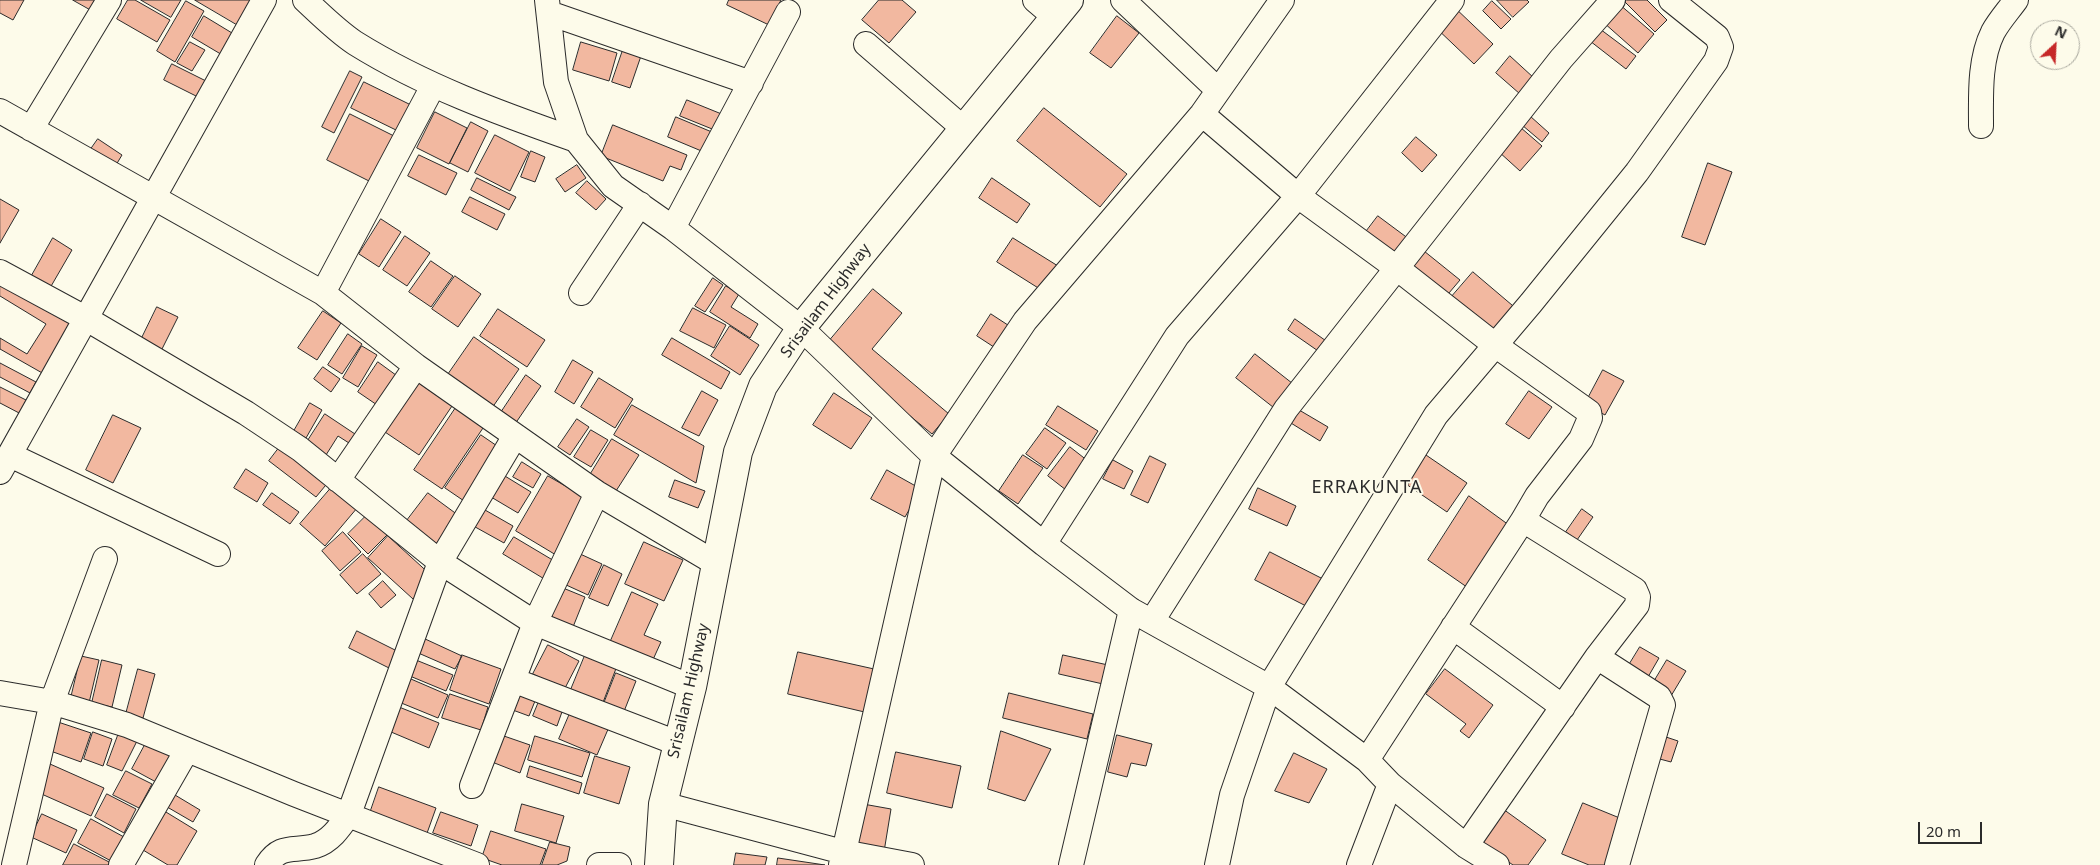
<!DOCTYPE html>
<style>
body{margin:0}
#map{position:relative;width:2100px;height:865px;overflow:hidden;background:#fdfbea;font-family:"Noto Sans",sans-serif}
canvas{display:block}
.north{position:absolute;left:2030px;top:20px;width:50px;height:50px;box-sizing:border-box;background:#fdfbea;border:1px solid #a9a89e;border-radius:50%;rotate:25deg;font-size:14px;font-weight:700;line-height:20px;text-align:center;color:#2b2b2b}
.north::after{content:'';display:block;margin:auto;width:18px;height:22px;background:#c62828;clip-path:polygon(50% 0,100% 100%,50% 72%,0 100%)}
.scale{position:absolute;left:1918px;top:822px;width:64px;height:22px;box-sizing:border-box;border:2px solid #2b2b2b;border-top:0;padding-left:6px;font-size:15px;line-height:18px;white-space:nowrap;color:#2b2b2b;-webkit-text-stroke:4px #fdfbea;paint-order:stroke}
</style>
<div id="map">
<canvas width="2100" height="865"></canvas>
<div class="north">N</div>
<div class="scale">20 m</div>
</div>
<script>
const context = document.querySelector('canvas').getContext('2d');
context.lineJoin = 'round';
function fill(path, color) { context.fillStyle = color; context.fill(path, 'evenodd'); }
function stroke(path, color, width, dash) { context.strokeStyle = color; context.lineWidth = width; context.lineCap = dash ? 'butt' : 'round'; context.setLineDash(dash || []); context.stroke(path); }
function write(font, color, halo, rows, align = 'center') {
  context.font = font + ' "Noto Sans",sans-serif'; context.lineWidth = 4; context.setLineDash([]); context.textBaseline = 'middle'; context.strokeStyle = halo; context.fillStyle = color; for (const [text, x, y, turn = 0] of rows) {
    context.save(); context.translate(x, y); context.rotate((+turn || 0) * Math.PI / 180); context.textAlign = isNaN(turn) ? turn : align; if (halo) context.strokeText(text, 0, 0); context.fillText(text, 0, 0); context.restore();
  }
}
const building = new Path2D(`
 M0,0h24l-11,20 -13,-7z
 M73,0h26l-6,11z
 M128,0h7l35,20 -13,22 -40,-23z
 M141,0h40l-10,17z
 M195,0h63l-15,28z
 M729,0h52l-12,25 -42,-20z
 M879,0h23l14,12 -27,31 -27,-23z
 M1497,0h30l2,2 -16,15z
 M1627,0h20l20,20 -12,12 -30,-30z
 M186,1l18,10 -29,51 -18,-11z
 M1492,1l19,18 -10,10 -18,-18z
 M1619,4l35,30 -16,19 -35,-31z
 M1452,5l41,39 -19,20 -41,-39z
 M204,16l33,20 -13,20 -32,-19z
 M1117,16l22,17 -28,35 -21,-15z
 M1600,29l36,27 -10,13 -36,-28z
 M190,42l15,8 -13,21 -15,-8z
 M581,42l36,11 -8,28 -36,-11z
 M624,47l18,6 -12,35 -18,-6z
 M1510,56l24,22 -14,16 -24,-21z
 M172,64l36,18 -8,16 -36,-18z
 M350,71l12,6 -28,56 -12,-6z
 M364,82l47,23 -13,26 -47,-23z
 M687,100l42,17 -7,16 -42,-17z
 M1044,108l83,66 -27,33 -83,-66z
 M435,112l32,16 -18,36 -32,-16z
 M350,114l44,22 -23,46 -44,-22z
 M1530,116l19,17 -7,9 -20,-17z
 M676,117l43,18 -8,20 -43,-18z
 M471,122l17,9 -20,41 -18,-9z
 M613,125l74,30 -6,15 -11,-4 -7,15 -62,-25z
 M1520,127l22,19 -22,25 -22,-20z
 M495,135l34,17 -19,39 -35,-18z
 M1416,137l21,18 -15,17 -20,-19z
 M98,139l24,16 -6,10 -25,-16z
 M531,151l14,6 -10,25 -14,-5z
 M419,155l38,18 -11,22 -38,-19z
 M1708,163l24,9 -27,73 -23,-8z
 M577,165l9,13 -21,14 -9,-13z
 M477,178l39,19 -7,13 -38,-20z
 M992,178l38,26 -13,19 -38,-25z
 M587,181l19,18 -10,11 -20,-17z
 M470,197l35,17 -8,16 -35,-18z
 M0,199l19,11 -19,33z
 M1378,216l35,26 -16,21 -35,-26z
 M381,219l20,13 -22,35 -20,-13z
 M405,236l25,17 -23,33 -24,-16z
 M53,238l19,12 -22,38 -19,-11z
 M1013,238l45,28 -15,25 -46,-29z
 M1424,251l36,29 -17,20 -36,-28z
 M431,261l22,15 -22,31 -22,-15z
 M1473,272l46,39 -25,29 -46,-39z
 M455,276l26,18 -23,33 -26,-18z
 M713,278l10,7 -18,27 -10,-6z
 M0,283l72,42 -28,49 -44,-25v-11l27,16 19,-30 -46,-28z
 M726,286l13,8 -8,13 27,17 -8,14 -40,-26z
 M873,289l29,24 -30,36 77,65 -17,20 -107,-88z
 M157,307l21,10 -19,38 -20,-11z
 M693,308l33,17 -12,23 -34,-17z
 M498,309l47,31 -18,27 -47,-31z
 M323,311l18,12 -24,37 -19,-12z
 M991,314l23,15 -14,22 -23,-15z
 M1295,319l34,24 -8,10 -33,-23z
 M730,326l29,19 -19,30 -29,-19z
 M348,334l14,10 -20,30 -14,-9z
 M474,337l45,32 -27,39 -45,-32z
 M672,338l58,34 -9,17 -59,-34z
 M362,346l15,9 -19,32 -15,-9z
 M1255,354l42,33 -19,24 -42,-33z
 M573,360l20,12 -19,32 -19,-12z
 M378,362l22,16 -20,29 -22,-15z
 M0,363l36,19 -6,11 -30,-16z
 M323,367l17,12 -9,13 -17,-13z
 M1603,370l21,11 -19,34 -20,-11z
 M526,375l15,11 -26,38 -15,-10z
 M599,378l34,21 -18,29 -34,-21z
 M416,381l36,25 -33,49 -37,-25z
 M0,387l28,14 -7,13 -21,-11z
 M702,391l16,9 -19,36 -17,-8z
 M1529,391l23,16 -23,32 -23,-15z
 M834,393l38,25 -21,31 -38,-24z
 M310,403l12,7 -16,28 -12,-7z
 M632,405l72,41 -8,37 -82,-48z
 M457,406l28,19 -43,64 -28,-19z
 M1058,406l40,25 -12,19 -40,-25z
 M1294,407l34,20 -8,14 -34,-21z
 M325,414l30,20 -6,9 -11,-7 -12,19 -19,-13z
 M113,415l28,13 -28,55 -27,-13z
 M577,419l12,8 -19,28 -12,-8z
 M1045,428l21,15 -19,26 -21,-15z
 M591,430l17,10 -17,27 -17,-10z
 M481,435l22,15 -36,53 -22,-15z
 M612,439l27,16 -23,36 -26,-16z
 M282,444l48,36 -14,17 -47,-36z
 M1070,447l18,14 -22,29 -18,-14z
 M1423,453l44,30 -20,29 -44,-30z
 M1023,455l20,13 -25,36 -19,-13z
 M1150,456l16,8 -18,39 -17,-8z
 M1113,460l20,11 -9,18 -21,-10z
 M522,462l19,12 -8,14 -20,-11z
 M246,469l22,14 -11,19 -23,-14z
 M887,470l34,19 -16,28 -34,-18z
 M500,473l31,19 -13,21 -32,-19z
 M548,476l40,23 -32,56 -40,-24z
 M338,480l25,21 -38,45 -25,-22z
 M675,480l30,11 -7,17 -29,-11z
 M1258,488l38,18 -9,20 -38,-17z
 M272,493l27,19 -9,12 -27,-19z
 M428,493l34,25 -25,34 -35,-25z
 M1469,496l44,32 -39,64 -46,-32z
 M478,506l35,20 -9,17 -36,-20z
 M1582,509l11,8 -16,23 -11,-8z
 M367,515l21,19 -20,20 -20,-20z
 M343,532l18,20 -21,19 -18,-20z
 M388,536l45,41 -20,22 -45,-41z
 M514,537l42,25 -10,18 -43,-26z
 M644,542l39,18 -19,41 -39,-17z
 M1270,552l53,27 -15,28 -53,-27z
 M578,553l24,11 -14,31 -24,-11z
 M363,554l18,20 -24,20 -17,-19z
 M604,565l18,9 -14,32 -19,-8z
 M383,581l13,14 -15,13 -12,-14z
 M563,588l22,9 -12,30 -23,-10z
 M632,592l26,12 -14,31 17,7 -10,22 -42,-19z
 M357,631l42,21 -8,17 -42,-21z
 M423,638l39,18 -7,13 -39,-17z
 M548,645l31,16 -15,29 -31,-16z
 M1640,647l19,11 -11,19 -19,-12z
 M798,652l85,19 -10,43 -85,-20z
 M586,653l31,13 -15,39 -32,-13z
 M462,655l39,14 -12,35 -39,-14z
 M1063,655l45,10 -5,19 -44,-10z
 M81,656l18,4 -10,43 -18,-5z
 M411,658l42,17 -7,16 -41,-17z
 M102,660l20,5 -10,42 -20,-4z
 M1667,660l19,11 -15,25 -19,-11z
 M138,669l17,5 -12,44 -17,-4z
 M1445,669l48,36 -24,33 -9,-7 6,-7 -40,-30z
 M616,673l20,8 -13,33 -20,-8z
 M404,676l44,19 -10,23 -44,-18z
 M518,689l19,7 -8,20 -19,-7z
 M1009,693l84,21 -6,25 -84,-21z
 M450,694l38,13 -7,23 -39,-12z
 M540,699l23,10 -6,17 -24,-10z
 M394,705l45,18 -10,25 -45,-19z
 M571,711l38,16 -12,28 -38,-16z
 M55,721l36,12 -10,29 -36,-13z
 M120,730l19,7 -17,34 -15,-6z
 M1001,731l50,18 -26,52 -37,-12z
 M93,732l19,7 -9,27 -19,-7z
 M501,735l29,10 -10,28 -28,-11z
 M1117,735l35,9 -6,22 -15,-3 -4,14 -19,-5z
 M535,736l55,17 -8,24 -54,-17z
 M1663,736l15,5 -7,21 -15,-4z
 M146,743l24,13 -14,26 -24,-13z
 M896,752l65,14 -9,42 -65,-15z
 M1294,753l33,16 -18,34 -34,-12z
 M595,756l35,11 -11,37 -35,-11z
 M50,764l54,24 -13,28 -54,-24z
 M530,766l52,17 -3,11 -52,-17z
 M126,771l26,13 -13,24 -26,-13z
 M379,787l57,21 -10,28 -57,-20z
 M170,792l30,18 -7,12 -31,-18z
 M107,794l29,15 -12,24 -29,-16z
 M1583,803l44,18 -18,44h-20l-27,-11z
 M522,804l42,12 -8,27 -41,-12z
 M863,804l28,5 -8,49 -28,-4z
 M161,809l36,22 -20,34h-9l-30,-18z
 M1503,809l43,31 -18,25h-15l-33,-23z
 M441,812l37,13 -7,21 -38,-13z
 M42,814l35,16 -11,23 -35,-16z
 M91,819l33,18 -13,24 -33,-18z
 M491,831l55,18 -6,16h-38l-20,-7z
 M550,842l20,5 -3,14 -10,4h-15z
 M74,844l37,19 -1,2h-47z
 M736,853l31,4 -2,8h-31z
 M778,858l47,7h-48z`);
fill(building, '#f2b8a0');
stroke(building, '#2b2b2b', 1);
const minor = new Path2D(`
 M305,0c15,14 32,31 50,43 69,43 144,70 221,97
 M547,0l9,82 20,58 37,46 60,42 128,100 133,128 110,88 87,66 138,77 98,73 23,24 76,62 31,19
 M1035,0l20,17
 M1123,0l95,90
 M549,13l202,70
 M866,44l97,84
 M0,111l323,182 93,73 181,127 120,71
 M1202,114l96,82 100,73 97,76 94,67 1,6 -9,21 -44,57 -14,24 -156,240
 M1981,126c0,-30 -2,-66 12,-94 6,-11 15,-21 23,-32
 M31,129l78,-129
 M673,228l115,-216
 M0,272l85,46 161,95 54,36 140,113 95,61 157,64
 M323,293l110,-207
 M581,293l59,-89
 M10,455l208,99
 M0,472l264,-472
 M338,480l78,-114
 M1044,544l133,-208 121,-140 154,-196
 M1152,621l134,-212 275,-350 52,-59
 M1453,627l110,80
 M1597,657l62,40 4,8 -46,160
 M513,680l164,63
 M0,693l52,9 75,23 167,69 183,71
 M472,786l63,-163 62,-130
 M663,804l180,48 69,13
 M1466,846l131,-189 40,-52 1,-8 -3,-7 -112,-70
 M14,865l38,-163 53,-143
 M121,865l66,-115
 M267,865c14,-22 27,-13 48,-19 16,-5 25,-19 34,-32l91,-252 75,-126
 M599,865h20
 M841,865l93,-409 91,-135 177,-207 80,-114
 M1071,865l60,-255
 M1217,865l15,-70 37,-108 167,-272 95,-112 106,-131 79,-111 5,-14 -4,-10 -46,-37
 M1359,865l31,-81`);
const highway = new Path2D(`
 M659,865l4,-61 29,-117 46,-235 25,-66 38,-58 268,-328`);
stroke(minor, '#2b2b2b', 26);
stroke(highway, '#2b2b2b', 30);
stroke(minor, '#fdfbea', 24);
stroke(highway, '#fdfbea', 28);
write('16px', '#2b2b2b', '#fdfbea', [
 ["Srisailam Highway",826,301,-53],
 ["Srisailam Highway",689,691,-77]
]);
context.letterSpacing = '1px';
write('18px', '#2b2b2b', '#fdfbea', [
 ["ERRAKUNTA",1367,488]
]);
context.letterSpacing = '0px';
</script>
